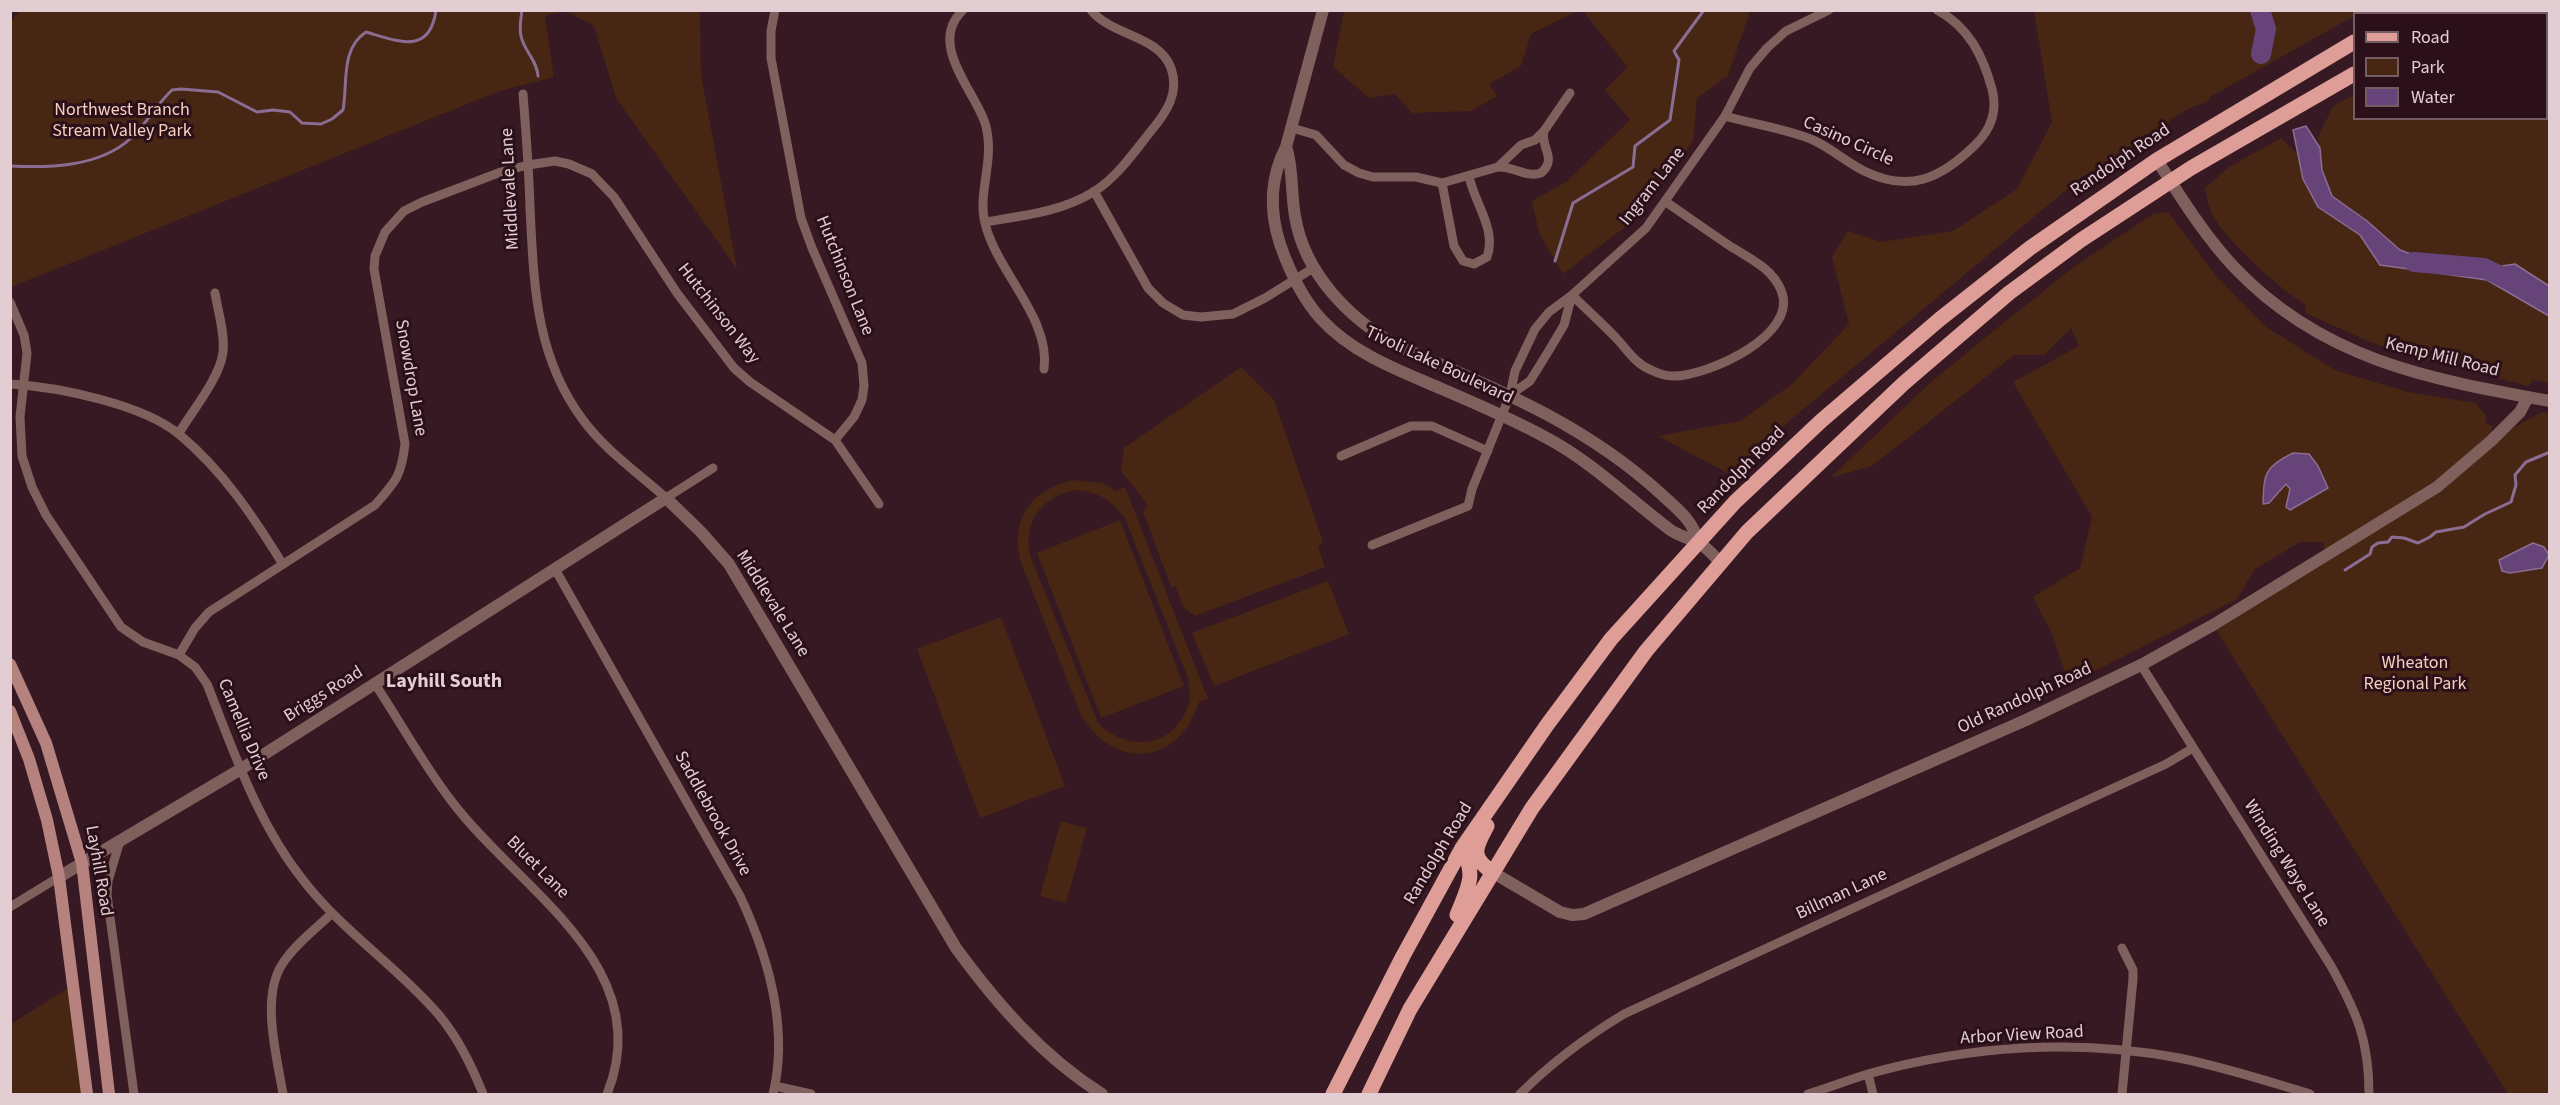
<!DOCTYPE html>
<style>
body{margin:0}
#map{position:relative;width:2560px;height:1105px;overflow:hidden;background:#361922;font-family:"Source Sans 3",sans-serif}
canvas{display:block}
.frame{position:absolute;inset:0;border:12px solid #e1cdd2;pointer-events:none}
.legend{position:absolute;left:2353px;top:12px;width:195px;height:108px;box-sizing:border-box;background:#2b1019;border:2px solid #745c63;margin:0;padding:8px 10px;list-style:none;font-size:18px;color:#e1cdd2}
.legend li{display:flex;align-items:center;gap:12px;height:30px}
.legend b{width:30px;border:2px solid #745c63}
</style>
<div id="map">
<canvas width="2560" height="1105"></canvas>
<div class="frame"></div>
<ul class="legend">
<li><b style="height:8px;background:#de9d97"></b>Road</li>
<li><b style="height:16px;background:#472613"></b>Park</li>
<li><b style="height:16px;background:#664479"></b>Water</li>
</ul>
</div>
<script>
const context = document.querySelector('canvas').getContext('2d');
context.lineJoin = 'round';
function fill(path, color) { context.fillStyle = color; context.fill(path, 'evenodd'); }
function stroke(path, color, width, dash) { context.strokeStyle = color; context.lineWidth = width; context.lineCap = dash ? 'butt' : 'round'; context.setLineDash(dash || []); context.stroke(path); }
function write(font, color, halo, rows, align = 'center') {
  context.font = font + ' "Source Sans 3",sans-serif'; context.lineWidth = 6; context.setLineDash([]); context.textBaseline = 'middle'; context.strokeStyle = halo; context.fillStyle = color; for (const [text, x, y, turn = 0] of rows) {
    context.save(); context.translate(x, y); context.rotate((+turn || 0) * Math.PI / 180); context.textAlign = isNaN(turn) ? turn : align; if (halo) context.strokeText(text, 0, 0); context.fillText(text, 0, 0); context.restore();
  }
}
fill(new Path2D(`
 M20,11h680l1,63 36,195 -121,-171 -22,-72 -29,-15 -20,5 9,61 -54,14 -489,196 -1,-265z
 M1344,11v-1l233,1 -46,23 -10,32 -32,18 8,12 -26,15 -59,2 -17,-19 -26,4 -36,-31z
 M1583,11h167l-22,65 -31,22 -4,43 -52,74 -78,59 -24,-41 -7,-32 34,-19 64,-62 -25,-30 22,-23z
 M2034,11h331l-11,3v2l-144,81 -3,5 -15,5 -19,11 -9,9 -24,11 -16,17 -19,14 -22,7 -301,251 -51,48 -73,-39 82,-15 51,-36 58,-61 -17,-67 16,-26 33,11 72,-11 64,-42 35,-67z
 M2531,11h18v372l-16,-3 -5,6 -115,-29 -43,-15 -65,-29 1,-8c-25,-15 -81,-65 -94,-91 -4,-9 -5,-18 -7,-26l24,-21 52,-29 16,15 2,9 21,-11 -2,-14 15,-31 21,-11v23h192v-104l-23,-1z
 M2168,212l50,66 48,49 69,43 73,22 67,11 12,14 -2,5 7,4v14l49,-28 8,1v681h-41l-295,-469 113,-69 -3,-14h-23l-45,27 -18,30 -168,85 -16,-48 -20,-39 47,-29 12,-51 -79,-135 66,-36 -8,-18 -27,27h-30l-142,111 -42,12 100,-95 62,-51 83,-66 78,-52z
 M1241,367l33,33 49,142 -5,5 7,20 -130,49 -11,-8 -9,-22 -4,1 -28,-76 5,-6 -27,-34 3,-23z
 M1072,480l31,3 13,8 9,-4 83,212 -9,3c-20,64 -85,69 -118,13l-61,-155c-9,-43 11,-69 52,-80zM1076,490c23,2 35,10 49,28l63,160c1,9 3,19 0,28 -15,43 -62,46 -90,17l-67,-165c-10,-35 11,-62 45,-68z
 M1120,520l64,166 -83,32 -64,-165z
 M1328,581l21,53 -135,52 -22,-53z
 M1001,617l64,169 -85,32 -63,-169z
 M1061,821l26,7 -21,75 -26,-7z
 M73,985l14,109h-76v-70z`), '#472613');
const water = new Path2D(`
 M2306,126l14,22 2,22 10,26 35,25 33,29 61,22 54,-8 34,22v30l-62,-36 -107,-15 -20,-30 -42,-28 -15,-28 -10,-49z
 M2293,453l16,1 9,12 10,22 -38,22 -4,-3 4,-18 -4,-5 -17,19 -6,1c1,-30 1,-37 30,-51z
 M2533,543l11,4 5,8 -7,13 -32,5 -8,-2 -3,-11z`);
fill(water, '#664479');
stroke(water, '#8b6d94', 1.5);
stroke(new Path2D(`
 M522,10c-1,8 -3,18 -1,26 3,15 16,24 17,40
 M10,166c39,2 89,1 120,-27 16,-14 26,-34 42,-49l9,-1 37,3 39,20 16,-2 17,2 12,11 19,1 11,-5 11,-9c5,-26 -3,-61 23,-78 31,9 64,24 70,-22
 M1555,261l18,-58 60,-36 2,-21 35,-26 9,-60 -5,-9 30,-41
 M2345,570l25,-16 2,-7 6,-4 10,-1 4,-5 12,1 14,5 12,-6 6,-5 28,-5 21,-13 26,-12 5,-17 -1,-10 11,-13 24,-10`), '#8b6d94', 3);
stroke(new Path2D(`
 M2260,10l6,19 -5,25
 M2414,262l70,6 66,31`), '#664479', 20);
stroke(new Path2D(`
 M775,10l-4,21v27l30,160 11,30 50,115 2,23 -2,14 -8,17 -19,23
 M963,10c-36,34 12,81 22,113 11,36 -8,68 0,100 11,48 66,95 59,146
 M523,94c3,38 6,76 7,114 4,76 5,148 53,212 22,30 55,53 83,78l47,-30
 M1725,116c27,8 62,13 88,24 18,8 33,22 51,31 45,22 76,8 110,-25 16,-15 24,-34 18,-57 -9,-33 -23,-62 -55,-79
 M1292,128l24,7 28,30 15,8 14,4h43l26,6 56,-16 23,-22 14,-5 9,-9 26,-38
 M1498,167c15,-1 29,11 43,6 17,-15 -1,-25 3,-42
 M1442,183l12,63 9,15 11,3 13,-7c10,-28 -13,-54 -18,-81
 M1094,191l54,97 15,15 20,12 18,2 32,-3 32,-16 50,-31
 M985,222c37,-6 77,-10 110,-31 23,-15 39,-39 56,-60 15,-18 29,-38 20,-63 -12,-33 -60,-32 -80,-58
 M1572,295c15,15 31,29 46,45 10,11 18,24 33,30 6,3 15,6 22,6 35,0 127,-41 108,-86 -9,-22 -32,-32 -51,-44 -21,-14 -42,-29 -64,-44
 M10,302l14,33 3,18 -7,64 2,39 10,31 14,28 75,112 22,15 36,13 16,12 12,17c27,68 50,138 96,196 39,51 94,86 136,135 19,23 33,51 44,79
 M10,384c48,3 133,20 170,51 43,36 73,81 102,128
 M1510,395l20,-14 18,-29 16,-27 8,-30
 M179,433c13,-22 41,-55 44,-81 2,-19 -5,-40 -8,-59
 M1341,456l70,-30h21l56,25
 M1372,545l96,-39 4,-17 38,-94 5,-24 20,-42 14,-17 23,-17 74,-67 79,-112 25,-48 17,-20 19,-17 43,-21
 M555,569l185,327c28,60 49,132 33,198
 M179,655l16,-27 14,-16 166,-107c21,-24 26,-28 30,-61l-31,-175 1,-13 10,-24 19,-21 18,-9 79,-30 27,-7 27,-4 14,3 23,10 22,23 63,96 57,75 16,14 85,58 44,64
 M2141,665l190,301c26,47 38,74 38,128
 M375,684c26,39 49,82 78,119 65,86 206,163 154,291
 M120,841l-12,40 -1,14 27,199
 M10,907l49,-30
 M1868,1074l5,20
 M775,1086l36,8
 M283,1094c-6,-37 -23,-98 0,-131 12,-19 33,-34 49,-50
 M1520,1094c31,-31 66,-57 104,-80l457,-211 85,-39 27,-16
 M1808,1094c20,-6 40,-14 60,-20 100,-28 208,-36 311,-16 45,9 88,23 131,36
 M2122,1094l11,-115v-9l-11,-22`), '#80605d', 9);
stroke(new Path2D(`
 M1323,10l-37,137c-16,31 -17,63 -6,97 9,26 22,54 41,75 32,35 79,52 121,70 35,15 70,30 103,48 46,24 83,61 124,92 9,7 18,8 28,13 9,4 17,14 24,21
 M1286,147c7,18 5,48 9,69 9,57 54,103 103,130 94,41 184,76 262,147 19,18 30,24 39,49
 M2157,160c23,36 47,75 77,107 88,93 195,112 316,134
 M1492,872l68,40 12,3 12,-1 442,-194 115,-55 72,-40 224,-138 54,-46 29,-29 8,-15
 M59,877l182,-108 425,-271 35,34 28,32 227,384c41,56 87,109 146,146`), '#80605d', 12);
stroke(new Path2D(`
 M10,664l36,79 36,120 27,231
 M10,711l19,48 18,61 12,57 28,217`), '#b5827e', 12);
stroke(new Path2D(`
 M2413,14l6,-4
 M2478,14l6,-4
 M1487,826c-11,21 -18,30 5,46
 M1457,915c11,-28 20,-39 5,-67
 M1333,1094l70,-138 59,-108 85,-123 64,-86 124,-137 86,-81 119,-102 90,-71 127,-88 197,-118
 M1369,1094l41,-85 122,-201 114,-157 101,-119 157,-149 105,-90 72,-53 110,-72 163,-94`), '#de9d97', 15);
write('18px', '#f6d0be', '#2b1019', [
 ["Northwest Branch",122,111],
 ["Stream Valley Park",122,132],
 ["Wheaton",2415,664],
 ["Regional Park",2415,685]
]);
write('18px', '#e1cdd2', '#2b1019', [
 ["Casino Circle",1848,142,24],
 ["Randolph Road",2121,161,-34],
 ["Ingram Lane",1653,187,-52],
 ["Middlevale Lane",511,189,-93],
 ["Hutchinson Lane",844,276,68],
 ["Hutchinson Way",718,314,52],
 ["Kemp Mill Road",2442,358,14],
 ["Tivoli Lake Boulevard",1439,366,25],
 ["Snowdrop Lane",410,378,80],
 ["Randolph Road",1742,471,-45],
 ["Middlevale Lane",772,604,58],
 ["Briggs Road",324,695,-32],
 ["Old Randolph Road",2025,699,-25],
 ["Camellia Drive",243,730,67],
 ["Saddlebrook Drive",712,814,61],
 ["Randolph Road",1439,854,-59],
 ["Winding Waye Lane",2286,864,58],
 ["Bluet Lane",537,868,45],
 ["Layhill Road",98,871,80],
 ["Billman Lane",1842,895,-25],
 ["Arbor View Road",2022,1036,-3]
]);
write('bold 20px', '#e1cdd2', '#2b1019', [
 ["Layhill South",444,683]
]);
</script>
